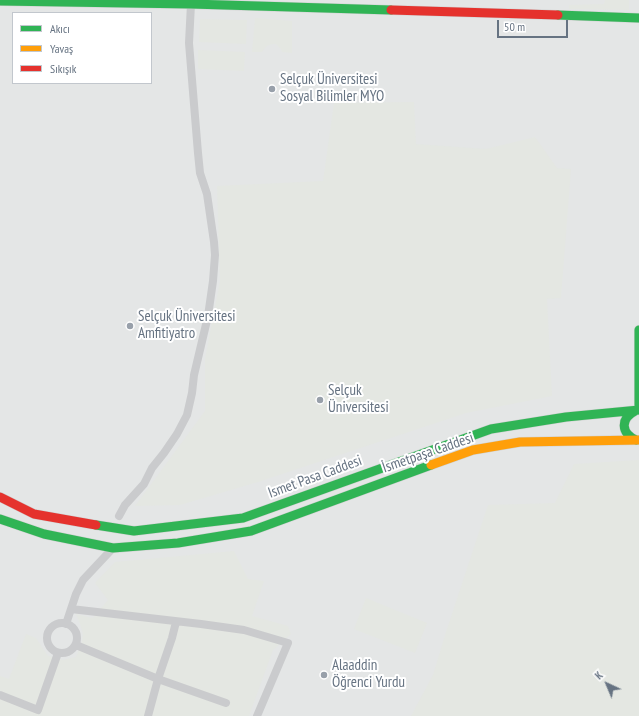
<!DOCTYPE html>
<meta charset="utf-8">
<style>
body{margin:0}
#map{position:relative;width:639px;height:716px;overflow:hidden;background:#f4f5f3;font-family:"PT Sans Narrow",sans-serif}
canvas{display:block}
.legend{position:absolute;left:12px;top:12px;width:140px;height:72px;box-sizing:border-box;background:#fff;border:1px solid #c2c7cd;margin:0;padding:5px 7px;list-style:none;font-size:12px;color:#667382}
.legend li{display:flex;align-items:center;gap:8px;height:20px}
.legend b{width:20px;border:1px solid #c2c7cd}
.north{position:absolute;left:587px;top:664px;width:40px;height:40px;-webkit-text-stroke:3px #fff;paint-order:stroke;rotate:316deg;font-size:11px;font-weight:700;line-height:16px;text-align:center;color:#667382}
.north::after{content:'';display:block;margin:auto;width:14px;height:18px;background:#667382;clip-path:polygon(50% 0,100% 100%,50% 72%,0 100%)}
.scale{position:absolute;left:497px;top:20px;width:71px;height:18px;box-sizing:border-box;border:2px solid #667382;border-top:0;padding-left:5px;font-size:12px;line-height:14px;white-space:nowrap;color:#667382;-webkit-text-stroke:3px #fff;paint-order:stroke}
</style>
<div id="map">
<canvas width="639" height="716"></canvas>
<ul class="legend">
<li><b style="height:5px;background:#30b455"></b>Akıcı</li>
<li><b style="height:5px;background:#ff9f0a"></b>Yavaş</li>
<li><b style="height:5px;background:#e5322d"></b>Sıkışık</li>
</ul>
<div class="north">K</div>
<div class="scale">50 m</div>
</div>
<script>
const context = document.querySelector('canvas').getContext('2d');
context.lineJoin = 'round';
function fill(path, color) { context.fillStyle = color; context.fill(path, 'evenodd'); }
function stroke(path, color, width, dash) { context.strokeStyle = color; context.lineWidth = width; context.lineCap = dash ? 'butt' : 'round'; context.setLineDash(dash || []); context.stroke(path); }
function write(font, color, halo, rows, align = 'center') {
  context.font = font + ' "PT Sans Narrow",sans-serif'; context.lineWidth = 4; context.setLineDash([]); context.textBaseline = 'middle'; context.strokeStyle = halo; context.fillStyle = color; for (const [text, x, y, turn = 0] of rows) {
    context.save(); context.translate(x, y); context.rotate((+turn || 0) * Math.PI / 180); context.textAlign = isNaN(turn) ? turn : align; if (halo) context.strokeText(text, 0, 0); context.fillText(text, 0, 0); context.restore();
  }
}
fill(new Path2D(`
 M0,0h639v716h-639zM13,13h138v70h-138z`), '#e4e6e6');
fill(new Path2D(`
 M605,0h24v10l-60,-1v-4l35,-1z
 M255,18l37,3v32l-10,-1 -1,-3 -5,-5c-8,0 -10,2 -14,8h-10z
 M200,19l47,1 -1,24 -47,-2z
 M198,50l47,2 -1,19 -46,-2z
 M414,102l2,42 70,5 49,-12 22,31 14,1 -10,129 -14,1 5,97 -86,17 -208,69 -78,23 -45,1 70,-95v-52l15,-78 -3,-95 106,-5 11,-78z
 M639,460v256h-228l22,-41 13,-43 42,-127 67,-2 19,-39z
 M234,551l14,28 16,2 -12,35 36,10 3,8 -18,16 -24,66h-249v-40l9,3 17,-45 10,4 12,18 15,4 13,-3c9,-22 9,-21 0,-43l17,4 15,-18 -13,-17 20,-21z
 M366,598l61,25 -12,30 -61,-24z`), '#e4e7e2');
const fast = new Path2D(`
 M0,1l191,3 200,6
 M558,15l81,3
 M639,330v80
 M635,411c-15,8 -14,22 1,29
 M0,519l44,15 69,14 65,-5 73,-12 180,-66
 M96,525l38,6 109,-13 248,-89 75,-12 73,-7`);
const slow = new Path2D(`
 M431,465l42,-15 47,-8 119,-2`);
const jam = new Path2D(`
 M391,10l167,5
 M0,497l34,17 62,11`);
stroke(fast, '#d0d1d1', 10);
stroke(slow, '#d0d1d1', 10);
stroke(jam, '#d0d1d1', 10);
stroke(new Path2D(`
 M119,516l6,-11 19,-21 8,-16 12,-15 13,-19 10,-19 5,-22 2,-18 14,-59 5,-35 2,-26 -1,-13 -7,-48 -7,-21 -2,-20 -9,-110 2,-39
 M71,609l130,15 43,6 44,13 -31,73
 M47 638a15 15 0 1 1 30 0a15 15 0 1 1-30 0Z
 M66,624l10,-30 7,-14 30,-32
 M76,645l82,34 68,24
 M0,695l38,15 20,-57
 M148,716l10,-37 14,-41 4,-16`), '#cacbcd', 8);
stroke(fast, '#30b455', 9);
stroke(slow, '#ff9f0a', 9);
stroke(jam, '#e5322d', 9);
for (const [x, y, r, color] of [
 [272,89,4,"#98a0aa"],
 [130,326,4,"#98a0aa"],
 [320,400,4,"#98a0aa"],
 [324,675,4,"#98a0aa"]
]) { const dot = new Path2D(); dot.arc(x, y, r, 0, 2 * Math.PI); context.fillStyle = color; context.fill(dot); stroke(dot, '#fff', 1.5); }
write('15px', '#667382', '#fff', [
 ["Selçuk Üniversitesi",280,80],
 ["Sosyal Bilimler MYO",280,97],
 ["Selçuk Üniversitesi",138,317],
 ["Amfitiyatro",138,334],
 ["Selçuk",328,391],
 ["Üniversitesi",328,408],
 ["Alaaddin",332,666],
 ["Öğrenci Yurdu",332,683]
], 'left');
write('15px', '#667382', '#fff', [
 ["İsmetpaşa Caddesi",428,453,-19],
 ["Ismet Pasa Caddesi",315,477,-20]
]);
</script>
